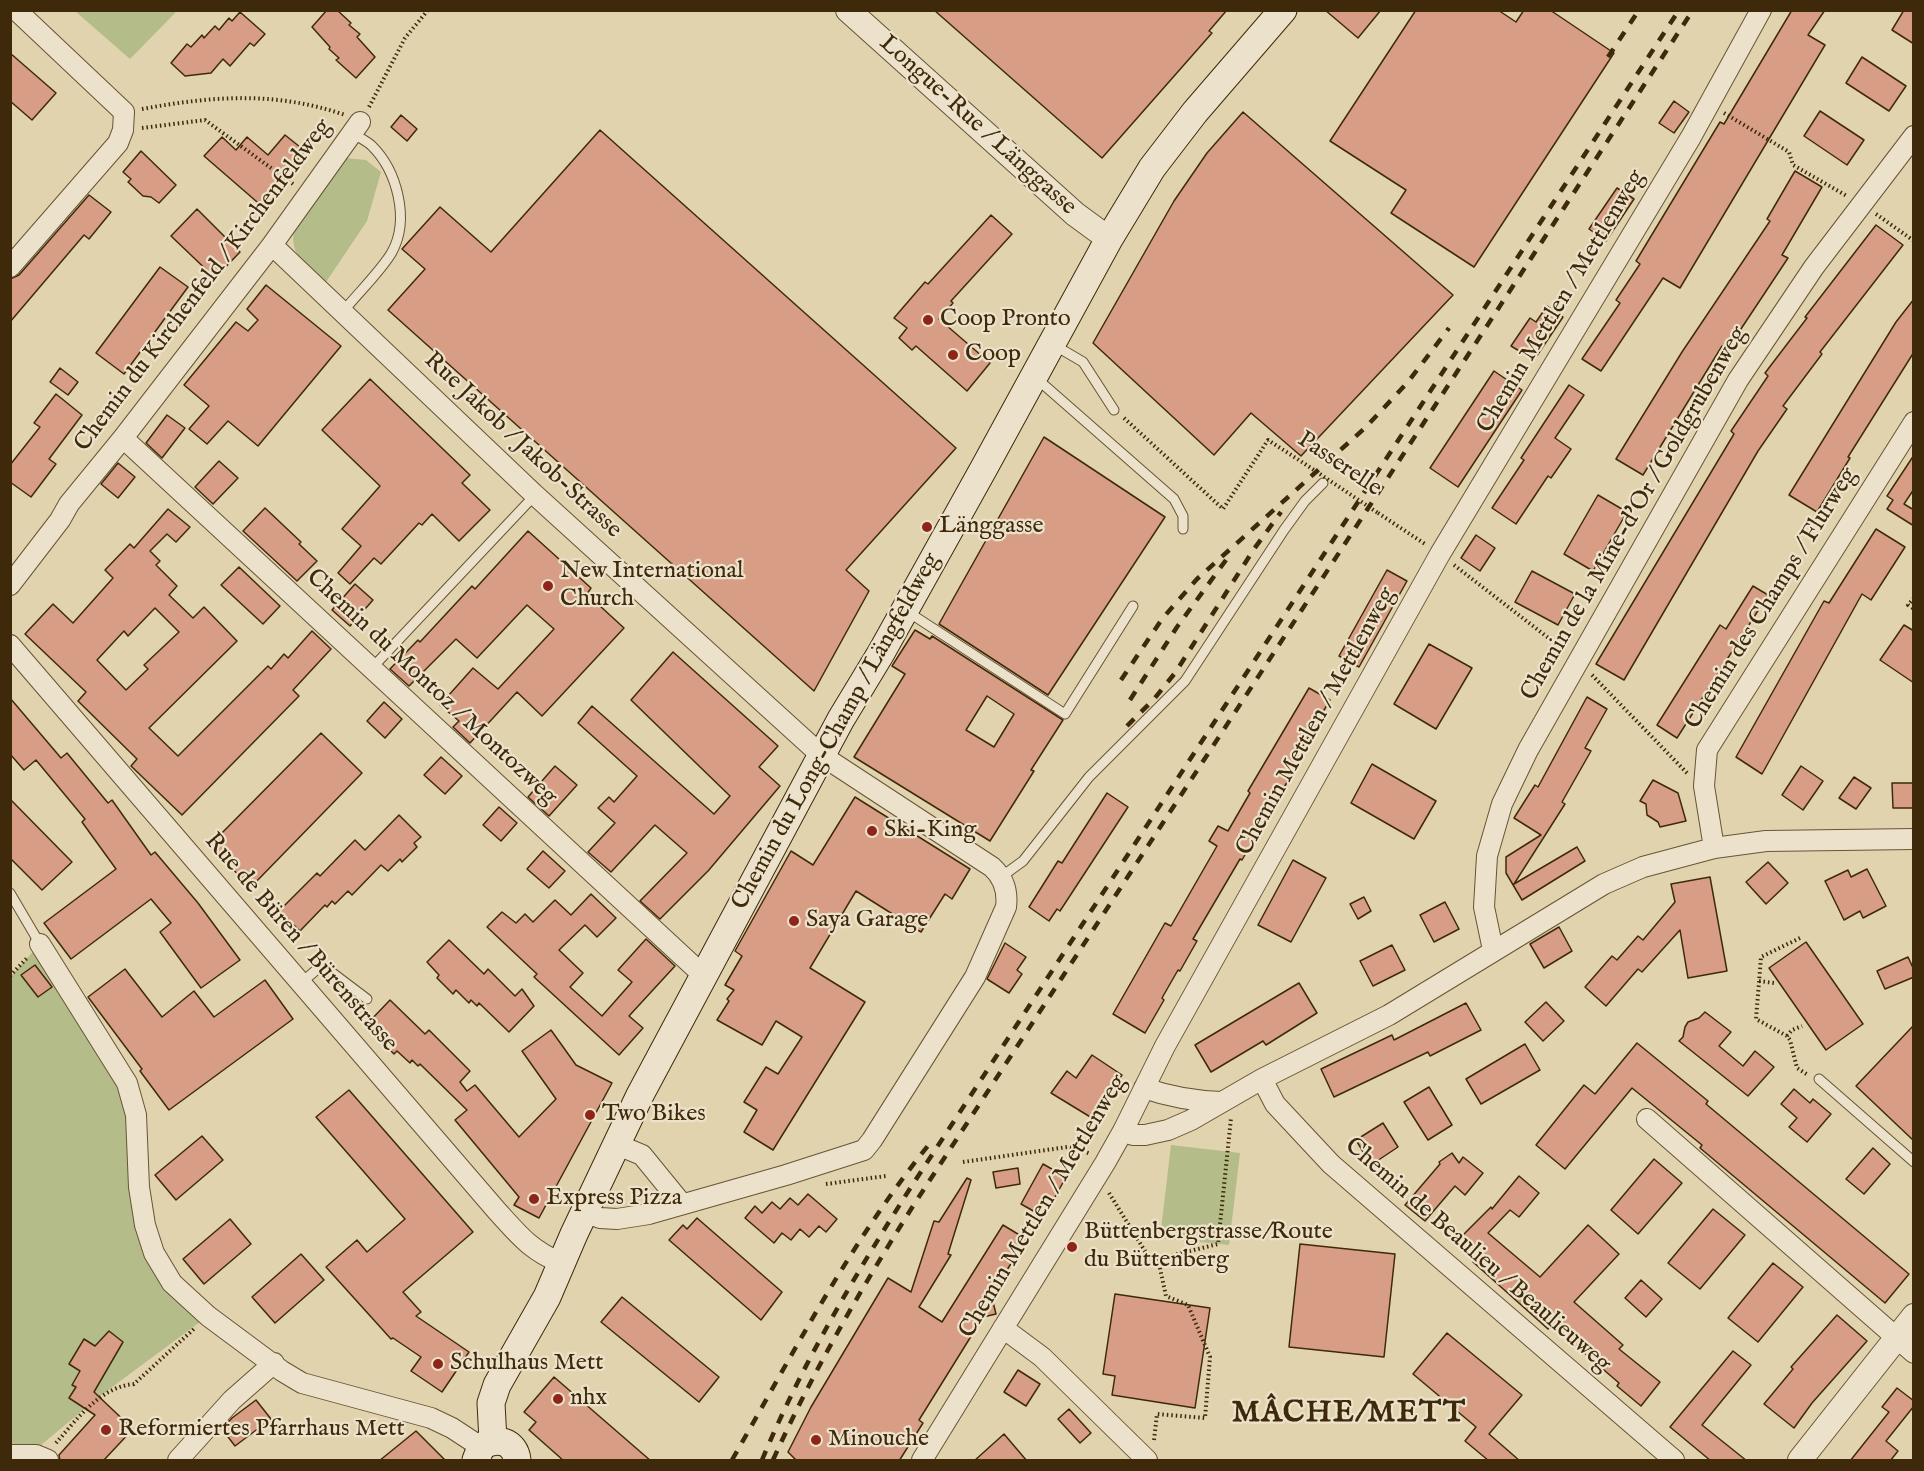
<!DOCTYPE html>
<meta charset="utf-8">
<style>
body{margin:0}
#map{position:relative;width:1924px;height:1471px;overflow:hidden;background:#e2d3af;font-family:"IM FELL English",serif}
canvas{display:block}
.frame{position:absolute;inset:0;border:12px solid #3e2a0b;pointer-events:none}
</style>
<div id="map">
<canvas width="1924" height="1471"></canvas>
<div class="frame"></div>
</div>
<script>
const context = document.querySelector('canvas').getContext('2d');
context.lineJoin = 'round';
function fill(path, color) { context.fillStyle = color; context.fill(path, 'evenodd'); }
function stroke(path, color, width, dash) { context.strokeStyle = color; context.lineWidth = width; context.lineCap = dash ? 'butt' : 'round'; context.setLineDash(dash || []); context.stroke(path); }
function write(font, color, halo, rows, align = 'center') {
  context.font = font + ' "IM FELL English",serif'; context.lineWidth = 4.5; context.setLineDash([]); context.textBaseline = 'middle'; context.strokeStyle = halo; context.fillStyle = color; for (const [text, x, y, turn = 0] of rows) {
    context.save(); context.translate(x, y); context.rotate((+turn || 0) * Math.PI / 180); context.textAlign = isNaN(turn) ? turn : align; if (halo) context.strokeText(text, 0, 0); context.fillText(text, 0, 0); context.restore();
  }
}
fill(new Path2D(`
 M75,11h102l-47,48z
 M345,158l21,2 15,12 -14,49 -43,64c-16,-17 -35,-29 -30,-55z
 M40,944l81,128 27,167 60,77 -108,80 -59,49 -30,2v-471z
 M1171,1145l69,8 -11,92 -69,-7z`), '#b4bc8a');
const building = new Path2D(`
 M327,10h10l14,13 -2,2 11,9 -3,3 18,20 -19,21 -20,-18 3,-2 -10,-9 1,-2 -18,-20z
 M934,10h293l-18,21 3,2 -110,125z
 M1325,10h56l-23,28z
 M1416,10h82l18,12 8,-12h26l64,43 -140,214 -83,-54 15,-23 -76,-49z
 M1792,10h33l-17,25 17,10 -145,243 -17,-10 -62,93 -19,-12 38,-56 -4,-3 24,-36 -4,-3 84,-139 4,2z
 M1904,10h10v34l-22,-14z
 M240,12l25,22 -11,12 -4,-3 -20,23 -7,-7 -12,14 -26,3 -14,-13 16,-19 4,3 11,-12 2,3 11,-12 4,4 10,-12 3,3z
 M10,53l46,40 -24,27 -22,-19z
 M1862,57l44,29 -17,25 -43,-28z
 M1674,101l15,11 -15,21 -15,-10z
 M1820,111l44,29 -17,25 -43,-29z
 M1243,112l210,183 -152,161 -50,-43 -37,42 -121,-112 81,-142 33,-48z
 M401,115l16,14 -10,12 -16,-14z
 M600,130l356,318 -110,122 23,21 -55,100 -426,-381 37,-41 -23,-20 38,-42 51,45z
 M285,135l20,16 -30,36 4,3 -15,18 -60,-52 18,-19 14,13 11,-13 21,18z
 M141,151l35,34 -17,18 -8,-6 -8,-1 -15,-14 3,-3 -8,-7z
 M1795,171l27,16 -40,68 6,3 -61,92 -5,-4 -79,129 -27,-16 66,-107 88,-131 -3,-2z
 M1617,188l17,11 -28,42 -17,-12z
 M89,195l22,17 -22,27 -5,-4 -74,87v-43l9,-4z
 M197,209l43,43 -25,26 -44,-42z
 M991,215l21,19 -61,67 2,2 -14,16 51,44 -23,28 -51,-45 -4,4 -13,-12 8,-10 -13,-10 31,-36 3,2z
 M1876,225l27,20 -83,107 2,2 -39,52 4,3 -29,42 -134,229 -28,-16 138,-230 -3,-3 37,-55 -3,-3 42,-55 -2,-1z
 M160,267l28,20 -64,87 -28,-21z
 M266,285l75,61 -83,100 -30,-25 -21,23 -18,-15 20,-23 -25,-21 52,-63 12,9 10,-11 -11,-11z
 M1914,299v53l-66,105 2,1 -33,54 -28,-17 107,-173z
 M1547,306l16,11 -29,43 -23,-14 19,-28 6,4z
 M60,368l18,14 -10,13 -18,-13z
 M1494,371l28,19 -64,97 -28,-19z
 M370,379l100,96 -8,8 28,27 -31,31 -27,-27 -10,11 -3,-2 -38,41 -7,-6 -24,26 -12,-11 23,-27 -19,-17 38,-43 -58,-56z
 M1569,385l15,10 -29,43 16,11 -20,29 -3,-2 -32,48 -24,-16 32,-48 -3,-2z
 M56,394l26,21 -33,44 7,5 -25,33 -21,-15v-17l30,-38 -6,-4z
 M167,415l18,13 -23,30 -16,-15z
 M1044,437l121,80 -117,178 -109,-71z
 M1914,455v34l-10,15 10,6v16l-27,-17 6,-9 -6,-4z
 M219,461l19,17 -25,26 -18,-17z
 M118,463l17,14 -17,21 -17,-14z
 M1598,495l29,17 -34,59 -29,-17z
 M265,508l36,34 -2,2 18,17 -20,20 -54,-50z
 M168,509l22,18 -14,15 -9,-8 -17,17 10,10 -4,4 21,21 -8,9 24,23 11,-11 33,34 -88,87 29,28 90,-90 3,3 13,-15 4,4 24,-27 19,18 -38,41 6,6 -117,119 -51,-49 6,-7 -59,-58 8,-9 -61,-58 28,-30 20,19 40,-45 -8,-8 25,-26 4,4zM155,608l24,24 -35,33 4,4 -22,21 -29,-30 27,-29 4,5z
 M1876,529l29,18 -34,53 -9,-6 -100,180 -26,-17 88,-156 5,2z
 M528,531l63,57 -4,6 37,34 -82,88 -25,-24 -47,51 -17,-16 6,-6 -19,-16 33,-37 25,21 56,-60 -27,-24 -50,53 -21,-19 -47,47 -19,-17 28,-29 2,2 52,-56 3,3z
 M1476,535l19,13 -15,23 -19,-13z
 M239,567l41,39 -17,18 -42,-39z
 M1387,570l20,11 -48,86 -20,-11z
 M1532,571l43,23 -17,31 -43,-23z
 M355,584l18,16 -23,26 -18,-16z
 M1753,586l15,9 -91,143 -20,-13 63,-100 6,4z
 M1904,625l10,6v52l-34,-23z
 M915,630l15,9 2,-3 131,84 -32,50 3,1 -44,70 -136,-84 51,-83 -13,-8zM987,696l27,18 -20,33 -28,-17z
 M1429,644l43,24 -36,61 -42,-25z
 M673,652l105,94 -19,21 21,19 -72,85 -48,48 -20,-18 47,-48 -32,-28 -44,47 -23,-20 27,-29 -17,-15 11,-11 5,5 23,-26 -59,-53 14,-17 122,108 16,-18 -99,-96z
 M1309,688l21,12 -38,65 4,2 -31,53 2,1 -15,27 -2,-2 -8,14 -2,-1 -47,80 4,2 -17,30 -2,-1 -16,28 2,2 -19,33 -32,-19 52,-91 6,3 46,-80 -8,-5 9,-15 10,5 22,-38 -2,-2z
 M1587,697l20,12 -22,39 6,3 -29,51 3,2 -51,80 63,-37 8,14 -63,39 -16,-27v-16l35,-22 -27,-17 21,-33 3,2z
 M10,698l51,60 6,-5 41,50 4,-3 39,55 4,-3 43,51 42,57 -39,28 -41,-56 11,-9 -20,-24 -80,60 -27,-36 72,-54 -34,-47 3,-3 -49,-59 -12,10 -14,-16z
 M384,702l18,17 -17,19 -18,-17z
 M321,733l41,40 -111,114 -42,-41z
 M441,757l21,19 -17,18 -21,-19z
 M1372,764l64,37 -22,38 -63,-36z
 M555,766l22,19 -28,31 -21,-19z
 M1801,766l22,15 -20,29 -21,-15z
 M1854,777l17,11 -15,21 -17,-11z
 M1653,780l25,13 8,28 -26,6 -2,-5 -11,-7 -1,-11 -6,-3z
 M1892,783h22v25h-21z
 M1107,793l21,14 -68,104 -3,-2 -8,12 -20,-14 29,-46 4,2z
 M855,797l115,72 -18,30 -7,-5 -24,38 -65,-41 -46,77 55,34 -92,148 -29,-18 13,-22 -13,-8 22,-35 12,7 24,-37 -26,-16 -14,24 -45,-25 12,-19 -2,-2 7,-9 -9,-5 17,-29 -7,-5 56,-100 22,14z
 M10,799l62,63 -30,28 -32,-32z
 M499,807l18,16 -16,18 -18,-16z
 M399,815l22,22 -7,6 3,4 -15,15 -2,-3 -12,12 -7,-6 -29,30 -4,-4 -13,13 -3,-3 -5,6 -2,-2 -25,26 -21,-20 38,-38 3,3 35,-36 10,10z
 M543,851l22,20 -16,17 -22,-19z
 M1293,860l33,18 -35,64 -33,-17z
 M1768,862l20,21 -22,21 -20,-22z
 M1867,869l19,37 -23,12 -3,-7 -16,9 -19,-39 23,-11 3,7z
 M1710,877l17,94 -39,7 -8,-48 -38,42 -4,-3 -32,37 -21,-19 27,-31 5,4 21,-24 5,4 32,-38 -4,-18z
 M591,894l25,24 -19,19 -12,-12 -26,25 24,23 -13,14 32,29 30,-34 -14,-12 28,-31 29,27 -46,50 14,12 -24,27 -85,-78 3,-3 -50,-47 15,-15 14,11 9,-9 8,8 22,-22 16,15z
 M1364,897l7,14 -13,8 -8,-15z
 M1445,902l14,27 -25,13 -14,-27z
 M1559,927l13,24 -28,17 -14,-24z
 M449,940l35,34 4,-5 27,27 7,-7 12,17 -25,26 -30,-29 -2,3 -6,-6 -2,3 -13,-13 -3,4 -16,-16 2,-3 -12,-13z
 M1806,942l57,82 -37,26 -57,-82z
 M1005,943l21,14 -9,13 5,4 -13,19 -22,-14z
 M1392,945l13,25 -32,16 -13,-25z
 M1908,957l6,13v7l-29,12 -8,-18z
 M35,965l17,22 -14,10 -17,-22z
 M125,969l37,48 32,-26 20,26 51,-37 28,39 -124,91 -29,-39 2,-2 -54,-72z
 M1299,983l18,30 -51,32 -3,-4 -52,31 -16,-27z
 M390,1000l35,34 4,-4 41,41 -10,11 7,9 8,-6 44,52 37,-38 -34,-48 29,-21 25,35 36,18 -73,135 -25,-13 5,-8 -64,-77 12,-10 -47,-46 -2,2 -6,-6 -2,3 -13,-12 -3,3 -16,-16 3,-3 -13,-12z
 M1546,1002l18,19 -21,20 -18,-19z
 M1466,1003l15,27 -51,26 -2,-4 -94,45 -13,-28 71,-34 2,5z
 M1705,1012l26,20 -12,14 24,20 12,-15 19,16 -26,29 -69,-55 4,-4 2,-10 3,-5 11,-4z
 M1914,1025v116l-58,-55z
 M1637,1043l71,58 -2,3 203,170 -24,29 -185,-155 2,-3 -70,-57 -67,81 -29,-24 48,-60 11,9z
 M1525,1044l15,26 -59,34 -15,-25z
 M1092,1055l30,20 -30,43 -41,-25 16,-22 9,7z
 M1429,1087l23,38 -24,15 -24,-38z
 M1794,1089l16,14 3,-4 18,15 -24,28 -18,-15 8,-9 -16,-14z
 M349,1090l124,142 -70,60 18,20 -5,4 53,36 -27,40 -31,-21 10,-14 -28,-19 -2,1 -65,-72 31,-27 10,12 38,-33 -89,-102z
 M1383,1123l15,24 -27,18 -15,-25z
 M202,1136l21,24 -47,40 -21,-25z
 M1873,1148l17,16 -26,30 -18,-15z
 M1452,1153l7,10 4,-6 20,16 -18,22 -10,-9 -30,35 -20,-16 35,-41 -1,-2z
 M1654,1159l28,24 -44,51 -27,-24z
 M1043,1164l23,13 -22,40 -23,-13z
 M1018,1168l2,16 -24,4 -3,-16z
 M1519,1176l20,17 -20,24 -9,-7 -22,23 52,44 48,-52 31,29 -45,48 49,43 -4,4 41,33 -19,24 -24,-20 2,-3 -67,-58 -4,4 -75,-67 7,-8 -19,-17 30,-30 1,2z
 M967,1178l4,2 -23,74 3,1 -32,52 23,15 61,-97 23,14 -33,54 4,2 -4,7 3,12 -13,3 -64,103 4,3 -24,38h-102l-9,-9 23,-45 77,-129 23,14 23,-71 5,1z
 M808,1194l29,25 -11,13 -7,-6 -10,11 -9,-8 -9,11 -9,-7 -8,10 -29,-25 10,-12 7,7 10,-11 8,7 10,-11 8,7z
 M1713,1209l32,26 -45,54 -32,-26z
 M697,1218l85,74 -21,28 -92,-80 14,-15 4,4z
 M230,1219l21,25 -47,40 -21,-25z
 M1300,1244l95,10 -11,103 -95,-10z
 M301,1254l23,26 -49,43 -23,-26z
 M1773,1263l30,24 -45,55 -30,-24z
 M1641,1280l21,19 -16,18 -21,-19z
 M1115,1294l95,14 -15,100 -83,-13 3,-19 -12,-2z
 M622,1297l97,80 -20,25 -98,-80z
 M1837,1315l30,26 -55,62 -18,25 -30,-24 29,-35 -2,-2z
 M109,1331l14,11 -29,50 39,37 -30,32h-43l-1,-6 36,-40 -26,-17 7,-11 -4,-2 8,-14 -11,-7 15,-25 11,7z
 M1447,1333l75,62 -33,39 31,27h-31l-24,-20 11,-14 -63,-53z
 M1733,1351l18,14 -49,60 45,36h-36l-41,-34z
 M1018,1370l22,14 -14,22 -22,-14z
 M554,1377l97,84h-87l-35,-31 7,-8 -12,-10z
 M1897,1388l17,13v5l-28,35 12,10 -8,10h-40l39,-49 -7,-5z
 M256,1400l15,19 -36,27 -13,-17 10,-11z
 M1069,1409l22,24 -11,10 -22,-24z
 M416,1431l30,30h-67z
 M1004,1434l23,27h-53z`);
fill(building, '#d89e85');
stroke(building, '#3e2a0b', 1.5);
const service = new Path2D(`
 M342,313c14,-18 40,-43 50,-61 18,-33 5,-81 -20,-106 -5,-5 -14,-9 -20,-13
 M1054,345l29,17 31,48
 M1036,378l138,121 9,17v13
 M908,612l157,102 68,-108
 M372,668l163,-173
 M1001,877l22,-16 66,-84 96,-96 99,-151 21,-29 18,-18
 M10,893l30,51
 M301,983l21,-18 45,34
 M1819,1079l95,83`);
const minor = new Path2D(`
 M272,245l263,250 286,260 171,112c12,11 16,24 14,40l-31,70 -103,163 -8,10 -78,25 -137,39 -32,5 -17,-1 -16,-6
 M10,267l108,-124 5,-13 1,-18 -108,-102
 M123,438l581,538
 M10,585l50,-65 9,-16 54,-66 149,-193 88,-123
 M10,645l487,566c22,24 33,39 64,52
 M1714,848l-10,-62 3,-36 207,-328
 M40,944l87,139 9,32 3,72 6,38 9,28 18,30 36,33 74,55 20,12 129,35 21,10 29,19
 M1493,950l-9,-43 3,-51 15,-52 26,-54 210,-370 76,-113 100,-131
 M1262,1079l13,25 56,60 343,296
 M1144,1088c26,9 49,13 77,14
 M1647,1119l267,234
 M1123,1131l10,4h12l23,-5 23,-10 71,-41 127,-64 215,-131 39,-17 71,-19 52,-7 148,-2
 M618,1145l24,10 40,49
 M1003,1328l39,29 105,103
 M10,1455h26l12,5
 M178,1460l54,-60 42,-37
 M922,1460l183,-297 18,-32 42,-85 275,-492 251,-417 70,-127`);
const tertiary = new Path2D(`
 M848,10l227,204 34,25
 M1800,1460l114,-144`);
const secondary = new Path2D(`
 M493,1441l-2,-38 6,-18 50,-88 27,-63 66,-139 201,-376 40,-66 103,-185 125,-229 43,-71 43,-56 88,-102
 M476,1460l5,-13c15,-11 34,-6 36,13`);
stroke(service, '#675434', 11);
stroke(minor, '#675434', 22);
stroke(tertiary, '#675434', 26);
stroke(secondary, '#3e2a0b', 29);
stroke(new Path2D(`
 M369,107l36,-69 23,-28
 M142,109c70,-13 134,-18 203,6
 M1724,113l65,39 4,13 54,31
 M142,128l63,-8 88,64
 M1876,214l38,27
 M1124,418l99,91 45,-69 37,24
 M1378,513l47,31
 M1454,565l110,85
 M1914,598l-6,7 6,4
 M1592,675l95,98
 M1800,938l-39,19 -5,62 31,17 3,4 7,28 11,7
 M10,976l18,-19
 M1759,981l15,2
 M1787,1036l5,-6 10,-4
 M963,1162l104,-15 8,1 16,6
 M826,1184l60,-8
 M1109,1193l39,63 10,3 60,-15 13,-126
 M1154,1440l3,-26 48,4 5,-61 -22,-52 -22,-9 -8,-37
 M56,1443c21,-24 44,-56 78,-59l62,-57`), '#3e2a0b', 4, [1.5, 3]);
stroke(service, '#ece2cb', 9);
stroke(minor, '#ece2cb', 20);
stroke(tertiary, '#ece2cb', 24);
stroke(secondary, '#ece2cb', 27);
stroke(new Path2D(`
 M1608,57l31,-47
 M1121,680l41,-61 35,-40 169,-152 42,-45 41,-54
 M1130,700l47,-73 49,-67
 M1127,726l27,-27 21,-26 79,-124 27,-37
 M732,1460c62,-108 120,-221 199,-318
 M762,1460c40,-96 93,-185 149,-273l768,-1177
 M773,1460c40,-89 88,-171 140,-254l780,-1196`), '#3e2a0b', 4.5, [10, 10]);
stroke(new Path2D(`
 M1305,464l73,49`), '#3e2a0b', 4, [1.5, 3]);
for (const [x, y, r, color] of [
 [928,320,6,"#8f2418"],
 [953,355,6,"#8f2418"],
 [927,527,6,"#8f2418"],
 [548,586,6,"#8f2418"],
 [872,831,6,"#8f2418"],
 [794,921,6,"#8f2418"],
 [590,1115,6,"#8f2418"],
 [534,1199,6,"#8f2418"],
 [1072,1247,6,"#8f2418"],
 [438,1364,6,"#8f2418"],
 [558,1399,6,"#8f2418"],
 [106,1430,6,"#8f2418"],
 [816,1440,6,"#8f2418"]
]) { const dot = new Path2D(); dot.arc(x, y, r, 0, 2 * Math.PI); context.fillStyle = color; context.fill(dot); stroke(dot, '#ece2cb', 2); }
write('24px', '#3e2a0b', '#ece2cb', [
 ["Longue-Rue / Länggasse",977,126,42],
 ["Chemin du Kirchenfeld / Kirchenfeldweg",204,286,-53],
 ["Chemin Mettlen / Mettlenweg",1562,302,-59],
 ["Rue Jakob / Jakob-Strasse",522,446,43],
 ["Passerelle",1339,465,34],
 ["Chemin de la Mine-d'Or / Goldgrubenweg",1635,514,-60],
 ["Chemin des Champs / Flurweg",1772,599,-58],
 ["Chemin du Montoz / Montozweg",431,688,43],
 ["Chemin Mettlen / Mettlenweg",1317,722,-61],
 ["Chemin du Long-Champ / Längfeldweg",837,732,-61],
 ["Rue de Büren / Bürenstrasse",300,943,49],
 ["Chemin Mettlen / Mettlenweg",1044,1207,-59],
 ["Chemin de Beaulieu / Beaulieuweg",1477,1256,41]
]);
write('24px', '#3e2a0b', '#ece2cb', [
 ["Coop Pronto",940,320],
 ["Coop",965,355],
 ["Länggasse",939,527],
 ["New International",560,572],
 ["Church",560,600],
 ["Ski-King",884,831],
 ["Saya Garage",806,921],
 ["Two Bikes",602,1115],
 ["Express Pizza",546,1199],
 ["Büttenbergstrasse/Route",1084,1233],
 ["du Büttenberg",1084,1261],
 ["Schulhaus Mett",450,1364],
 ["nhx",570,1399],
 ["Reformiertes Pfarrhaus Mett",118,1430],
 ["Minouche",828,1440]
], 'left');
context.letterSpacing = '1.5px';
write('bold 30px', '#3e2a0b', '#ece2cb', [
 ["MÂCHE/METT",1349,1415]
]);
context.letterSpacing = '0px';
</script>
